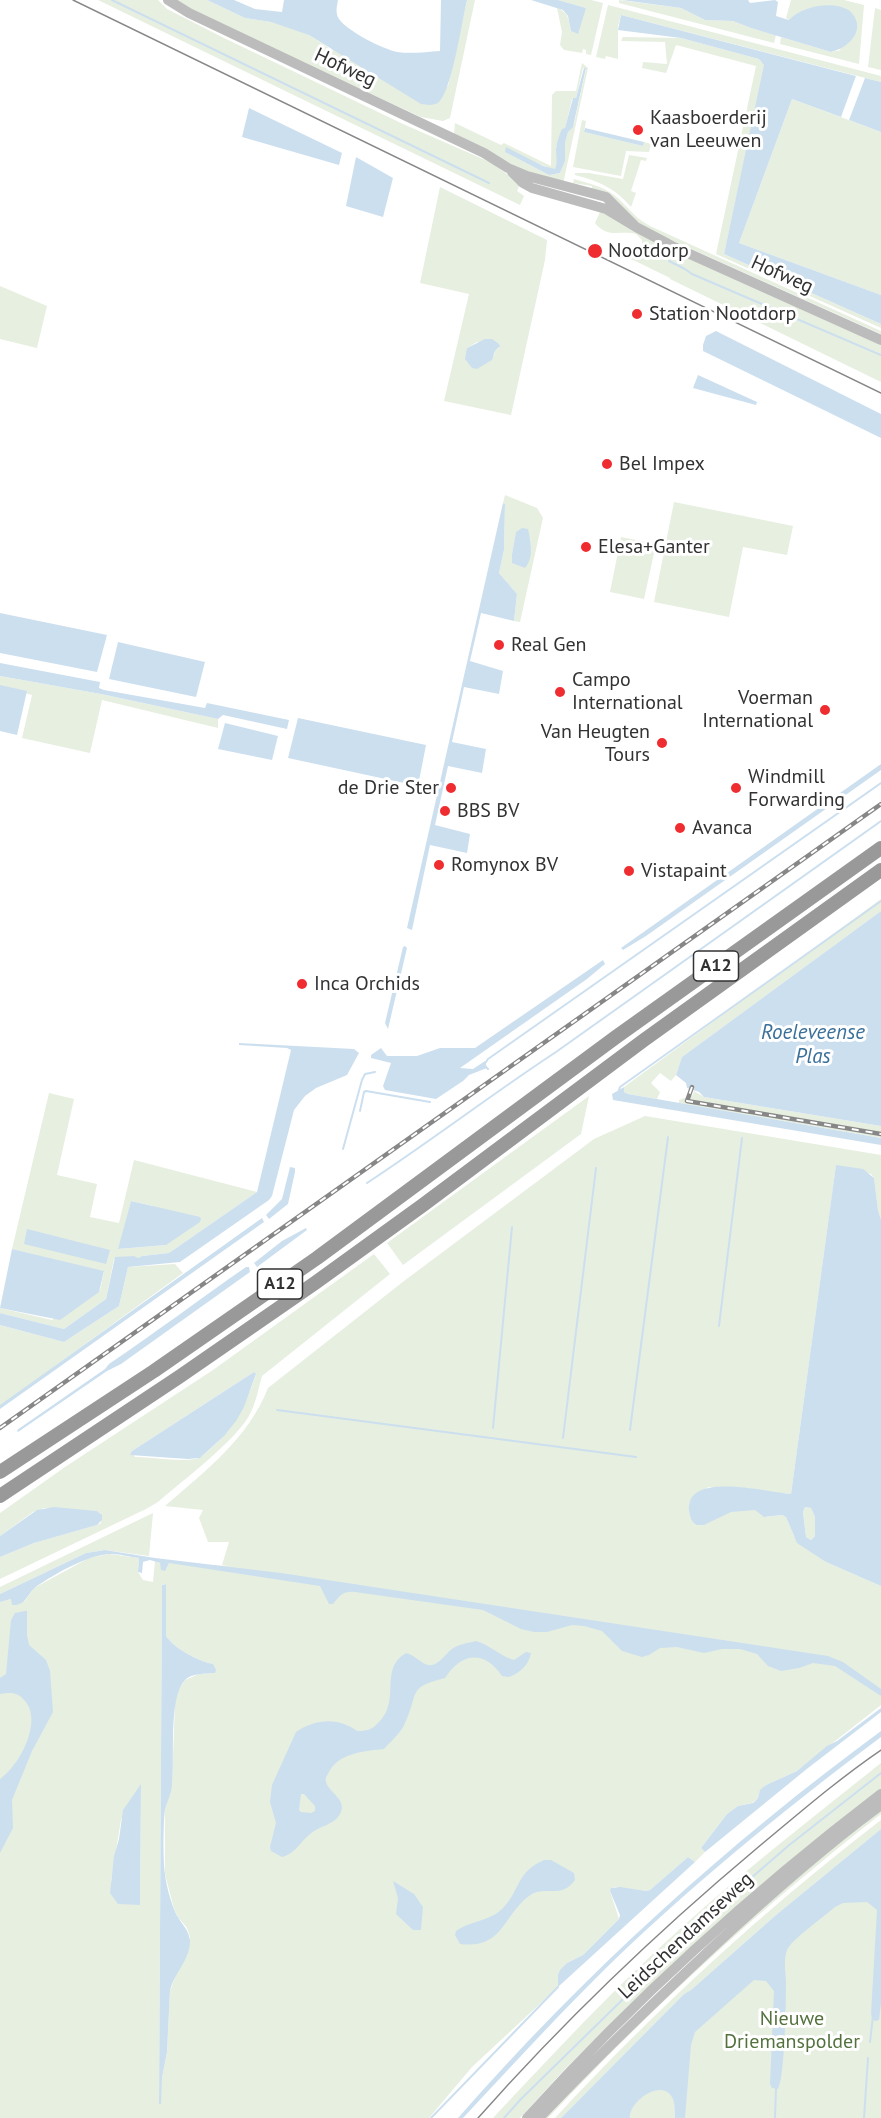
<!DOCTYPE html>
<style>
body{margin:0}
canvas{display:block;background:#fff}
</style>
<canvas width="881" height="2118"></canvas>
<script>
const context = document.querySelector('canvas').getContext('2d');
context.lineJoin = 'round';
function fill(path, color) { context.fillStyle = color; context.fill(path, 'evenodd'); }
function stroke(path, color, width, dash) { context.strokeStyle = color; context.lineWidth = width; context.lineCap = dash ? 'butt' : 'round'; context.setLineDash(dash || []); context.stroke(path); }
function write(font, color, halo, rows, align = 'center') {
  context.font = font + ' "PT Sans",sans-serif'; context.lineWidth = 6; context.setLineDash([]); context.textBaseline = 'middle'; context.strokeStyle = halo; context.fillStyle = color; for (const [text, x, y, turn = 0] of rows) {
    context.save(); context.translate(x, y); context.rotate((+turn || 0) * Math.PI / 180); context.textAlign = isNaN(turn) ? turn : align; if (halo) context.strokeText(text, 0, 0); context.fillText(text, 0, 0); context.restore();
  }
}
fill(new Path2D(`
 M98,0h60l9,9 57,29 179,86 89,39 28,21 -3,7 7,5 -4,9z
 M176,0h31l38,18 26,4 22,6 16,7 20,13 119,38 19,-86h8l-25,118 -7,3 -22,-4 -226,-105z
 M558,0h33l12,3 -12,52 -5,-1v-4l-3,-1 -1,4 -18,-3 -4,-5 2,-13 -5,-24c12,4 12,13 14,23l15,-23z
 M619,0l62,8 24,12 28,1 18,7 25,7 -2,8 -155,-40z
 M791,0h53l20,5 -5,59 -79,-20 1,-7 50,15 10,-2 -55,-32z
 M608,5l273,71v6l-260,-67 -3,11v33l-12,-3 -1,3 -9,-2z
 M875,8l6,2v60l-13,-3z
 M623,37l58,1 78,21 6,6 -41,189 157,70v4l-165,-74 40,-188 -80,-21 -10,28 -24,-5 1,-6 24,2 -2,-22 -44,-1z
 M582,63l6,5 -25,116 -27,-7 -82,-43 1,-11 46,22 3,-2 47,23 1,-71 4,-4h20zM583,68l3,1 -12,55 -6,8 -3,11v18l-5,12 -11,2 -44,-23 50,18 3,-8 -2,-15 9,-18 7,-30 4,-1z
 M792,99l89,33v163l-142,-52z
 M582,120l4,1 -2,11 59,14 1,-4 7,2 -2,8 -23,-1 -5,25 -48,-9z
 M629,155l18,3 -1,3 -5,-1 -10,31 5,2 -5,14c-16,-19 -33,-26 -56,-32v-2h14l34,6z
 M574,179c14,4 28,7 40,16 14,11 19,22 36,31l231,105v3l-223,-100 -24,-14 -43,-30 1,-4 -19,-3z
 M440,187l107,53 -2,20 -34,155 -67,-14 25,-107 -49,-11zM477,342l22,6 -4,3 -1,5 -27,-8z
 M600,212h3l56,33 -17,1v-6l-6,-6c-17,-4 -28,5 -41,-11z
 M622,249l10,4 8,-2v1l18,1v-4l14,1 209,95v37l-211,-103v-1l-51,-25z
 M0,286l47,20 -10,42 -37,-9z
 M505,495l32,13 6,10 -23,104 -6,-1 3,-27 -18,-21 5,-23 1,-46 -2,-1zM516,533l14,4 1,14 -19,3z
 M674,502l119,24 -6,29 -44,-8 -14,70 -75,-15z
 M621,537l35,7 -12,55 -34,-7z
 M0,676l101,18 117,25v9l-116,-28 -12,53 -68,-15 10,-43 -32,-8z
 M881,899v12l-199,146 -6,18 -5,6 -11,-8 -9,10 9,9 -3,7 -29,-5 -4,-2v-5z
 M694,1091l10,6 177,29v12l-202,-35v-3l14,-5z
 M49,1093l25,6 -17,76 40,9 -7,33 29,6 15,-63 123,32 -88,61 -27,3 -4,2 -24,1 -8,40 -42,30 -64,-16v-5l52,12 48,-30 4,-18 -92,-23zM131,1201l22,5 13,39 -47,4z
 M589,1096l-8,38 -178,131 -16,-22z
 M645,1116l236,39v65l-3,-10 -4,-32 -3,-4 -35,-8 -45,328 -82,-7 -14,8 -6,8 1,14 8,8c12,-1 21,-9 32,-13 8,-2 18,-2 26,-2l9,7 17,-2 4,2 8,19 32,26 55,24v119l-84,66 -31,14 -6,6 -2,7 -6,5 -14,3 -11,8 -26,34 4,4 -10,10 -7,-5 -38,33 -4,1 -32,-4 -4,4 9,28 -36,36 -16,8 -9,18v6l-86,80 -43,51h-429v-516l11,-3 14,2 9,-13 55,-30 20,-4 30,4 -1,14 5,8 10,2 2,-21 6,3 1,6h3l4,-7 59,3 -6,-1 7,-23h-21l-9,-24 4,-8 -38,-4c40,-35 83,-67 103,-118l136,-107 190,-142zM164,1584h2v52c9,13 32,25 47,28l2,9 -16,1 -14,6 -6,9 -4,13 -3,82 -7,26v64l9,35 4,8 9,11 3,9 -20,54 -3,61 -5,26 -2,26h-1l3,-519zM141,1787l-1,118 -29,-24 10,-61 12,-24z
 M374,1254l16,20 -128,102c-4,14 -6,27 -13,40 -15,26 -67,65 -91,86l-12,7 -146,70v-22l34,-14 63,-18 4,-2v-9l-4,-3 -53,-3 -11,4 -33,24v-23l65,-46 148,-97zM254,1372l2,3c-11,30 -21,53 -46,74 -4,4 -9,9 -15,10 -19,3 -41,-2 -60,-2l-3,-6z
 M175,1264l8,9 -183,133v-81l64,17 55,-36 9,-39z
 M805,1507l6,1 4,9v19l-4,4 -5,-3 -3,-25z
 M153,1513l-4,43 -44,-6 -19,3 -86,41v-7z
 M881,1763v28l-224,189 -92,89 -45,49h-27c61,-65 122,-131 188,-190 64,-58 132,-111 200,-165z
 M881,1808v6c-119,93 -230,194 -333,304h-6l198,-194z
 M881,1820v9l-105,86 -85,75 -7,4 -123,124h-6c100,-108 209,-208 326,-298z
 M881,1845v273h-305z`), '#e7efe0');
fill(new Path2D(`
 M207,0h27l21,9 27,3 2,-12h54c-1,6 -3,13 1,19 8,12 44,30 58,33 14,2 29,0 43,-1l1,-51h26c-5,21 -15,90 -28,102 -5,4 -12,3 -18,2l-112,-69 -38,-13 -26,-4z
 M531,0h27l28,8 -8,26 -7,-3 -3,-15 -5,-6z
 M622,0h126l2,3 25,-3 3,2 -2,14 13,4c13,-14 45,-20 61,-9 18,18 -1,37 -19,41l-80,-24 -18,-7 -28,-1 -24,-12z
 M621,15l235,61 -15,41 -49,-18 -53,144 142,52v29l-157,-70 40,-189 -5,-6 -78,-21 -63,-8z
 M584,68h2l-13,59 -5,5 -3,11v18l-5,12 -11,2 -44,-23 1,-5 37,19 12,3c3,-7 1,-12 1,-20 1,-7 3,-14 6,-20l3,-1 8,-30h3z
 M865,78l16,4v50l-32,-12z
 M249,108l93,45 -3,12 -97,-28z
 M585,128l59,14 -1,4 -59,-14z
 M356,157l37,21 -10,39 -37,-11z
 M716,331l165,83v24l-178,-87v-6l3,-9z
 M485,339h7l7,5 1,2 -5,5 -3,9 -15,9 -5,-1 -7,-9 2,-11z
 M698,375l59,27 -1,3 -63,-17z
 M503,503l2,1 -1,46 -5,23 18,21 -3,27 -33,-8 -11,48 33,10 -4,23 -35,-7 -12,55 34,7 -4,24 -34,-7 -13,59 35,9 -3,19 -37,-8 -18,85 -5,-2z
 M522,528l6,1c3,13 6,29 -3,39l-13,-5v-9l4,-22z
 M0,613l107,22 -10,37 -97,-19z
 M118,642l87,20 -9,35 -87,-18z
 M0,663l100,19 -1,6 5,2 101,18 2,-5 82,17 -2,9 -64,-14 -5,4 -117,-25 -101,-18z
 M0,685l27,6 -10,44 -17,-4z
 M298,718l128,27 -8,41 -130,-28z
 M225,723l53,13 -6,24 -54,-11z
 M881,764v6l-235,166 -23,14 -2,-2z
 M881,911v215l-177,-29 -5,-5 -12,-4 -1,-5 -10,-8 6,-18z
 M405,946l2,2 -19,81 -3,-6 18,-76z
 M603,960l2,4 -18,15 -127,89 13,1 12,-8 2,7 -18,7 -6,6 -27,18 -51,-9 -2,-4 8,-23 -20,-5v-3l10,-7 6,8h30l23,-8h35z
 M239,1043l115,6 5,4 -12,22 -31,13 -11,8 -11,14 -22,86 -3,4 -89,62 -52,5 -9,39 -55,36 -64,-17v-12l64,16 42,-30 9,-42 19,-1 4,2 4,-2 27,-3 88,-61 34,-142 -4,-2 -48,-3z
 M624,1087v5l4,2 253,44v7l-268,-45 -1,-6z
 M836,1165l27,4 11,9 4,32 3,10v366l-55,-24 -29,-19 -11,-26 -4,-2 -18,2 -9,-7 -24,2 -27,13h-7c-6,-3 -7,-8 -8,-15 -3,-40 81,-17 102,-16zM805,1507l6,1 4,9v19l-4,4 -5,-3 -3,-25z
 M290,1167l5,1v4l-7,32 -19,15 -3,-4 16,-16z
 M131,1201l69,16 1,2 -1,3 -34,23 -48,4z
 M262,1218l2,4 -264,187v-4z
 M306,1228l1,2 -50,37 -3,-4 28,-22z
 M27,1229l83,21 -4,14 -82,-20z
 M12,1249l92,22 -5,21 -39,28 -60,-12z
 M246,1267h3l1,5 -129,92 -14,7 -89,61 -1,-2 88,-61 4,-5c46,-31 91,-65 137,-97z
 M254,1372l2,2 -12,33 -8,14 -12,15 -24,22 -12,1 -58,-4 2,-4z
 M54,1507l43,4 5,4v5l-5,5 -63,18 -34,14v-21l37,-26z
 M105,1550l50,8 126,15 547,83 15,6 38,27v7l-46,-30 -22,-3 -14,5 -18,3 -13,-5 -11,-12 -17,-5h-18l-18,4 -27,-6 -17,1 -11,7 -7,2 -20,-6 -20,-20 -18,-5 -12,-1 -25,7h-13l-13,-3 -38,-19 -128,-18c-13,-1 -15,4 -22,12h-4l-9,-18 -151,-23 -4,8 -4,-1 -1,-7 -10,-3 -7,2 -1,11 -4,-1 1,-14c-9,-1 -19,-4 -28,-4 -22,0 -56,20 -74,32 -10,7 -10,20 -25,19l-1,-6 -11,3v-8l86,-41z
 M166,1584v52c9,13 32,25 47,28l3,6 -1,3c-10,1 -23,0 -30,7 -17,18 -10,78 -13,103 0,10 -5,18 -7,27 -2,14 -2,49 0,64 1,10 7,34 13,43 5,9 11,13 12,24 0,19 -16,32 -20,50l-3,61 -5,26 -1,26h-2l3,-519z
 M25,1611h2v24l2,10 17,15 4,11 3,41 -21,39 -20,49 1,28 -13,25v-74c19,-13 43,-57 25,-78 -7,-9 -14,-9 -25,-7v-16l6,-4 5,-54 4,-7z
 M476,1641c14,4 24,15 38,19l12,-8 5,1c-2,12 -11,20 -22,24l-7,-1c-18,-27 -41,-23 -57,2 -39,10 -25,14 -40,45 -4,10 -14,18 -21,26 -20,2 -47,4 -56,25 -2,3 -3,4 -2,8 3,11 22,18 14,32 -6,11 -21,12 -30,20 -10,8 -15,20 -28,23l-11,-6 -1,-4 6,-24 -6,-21 2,-17 24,-53c20,-13 41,-15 61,-1 9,0 15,-1 21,-8 24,-22 0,-54 28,-70 9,2 14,10 22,12 10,2 17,-11 24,-16 7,-5 16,-6 24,-8zM301,1794h3l11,12v5l-4,2 -10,-1 -2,-2z
 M881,1708v4l-73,56 -103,84 -4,-4 26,-34 11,-8 15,-3 5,-5 2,-8 6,-5 31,-14 30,-25 10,-5z
 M881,1731v6c-99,74 -197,154 -286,242 -45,45 -88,92 -132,139h-5c126,-144 269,-274 423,-387z
 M141,1784l-1,121 -22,-1 -8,-11 4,-37 5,-17 4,-29z
 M881,1829v174l-2,17 -4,1 -3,-3 -1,-4 6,-104 -10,-8 -24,1 -8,4c-10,9 -44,33 -48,43 -4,10 -1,23 -1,33 0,18 -1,94 -8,106l-6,-1 -2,-4 4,-93 -8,-10 -12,-1 -59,52 -4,13 -6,73h-10c0,-6 0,-14 -2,-19 -10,-23 -45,3 -43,19h-69l123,-124 7,-4 85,-75z
 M688,1857l7,5 -137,125v-12l2,-5 7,-7 16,-8 36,-36 1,-4 -10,-24 1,-3 9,-1 26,4 4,-1z
 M544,1860h7l23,13 1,7c-14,20 -31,4 -46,16 -27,20 -25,53 -69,48l-5,-9 1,-4c14,-10 34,-10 46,-22 19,-19 13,-36 42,-49z
 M393,1881l21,13 9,13 -2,23h-8l-17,-16 2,-16z`), '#ccdfef');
stroke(new Path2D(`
 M112,0l377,183
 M669,261l16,8 7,5 189,81
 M488,1069l-4,-4 4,-6 393,-276
 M619,1090l1,-3 261,-186
 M360,1111l4,-19 2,-1 64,11
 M343,1149l19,-69 3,-6 10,-2
 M367,1183c64,-42 125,-89 189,-131l325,-231
 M719,1326l23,-188
 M277,1410l359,47
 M493,1428l19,-201
 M630,1430l38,-293
 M563,1438l33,-270
 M870,2042l3,-26
 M431,2118l127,-131
 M504,2118l17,-19 191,-187 76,-66 93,-73
 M775,2118l1,-30
 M864,2118l4,-60`), '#ccdfef', 2);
stroke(new Path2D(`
 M168,0l21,13 295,140 24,15 19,8 79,21 30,30
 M512,172l11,11 9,5 74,21 30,18 36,19 209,94
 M527,2118c108,-119 227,-227 354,-324
 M539,2118c55,-58 113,-114 172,-169 54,-50 110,-100 170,-144`), '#bcbcbc', 10);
stroke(new Path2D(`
 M0,1472l154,-101 163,-113 299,-221 265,-189
 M0,1496l179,-119 136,-94 108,-78 221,-165 237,-170`), '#999', 14);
stroke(new Path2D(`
 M73,0l808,393
 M478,2118c86,-97 179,-186 278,-269 41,-34 81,-69 125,-99`), '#878787', 1.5);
const rail = new Path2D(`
 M692,1087l-5,14 194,33
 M0,1428l881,-624`);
stroke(rail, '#878787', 4.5);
stroke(rail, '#fff', 2, [7]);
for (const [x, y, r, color] of [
 [638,130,6,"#ef2d31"],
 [595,251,8,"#ef2d31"],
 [637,314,6,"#ef2d31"],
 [607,464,6,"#ef2d31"],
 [586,547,6,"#ef2d31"],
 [499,645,6,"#ef2d31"],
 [560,692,6,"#ef2d31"],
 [825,710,6,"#ef2d31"],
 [662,743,6,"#ef2d31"],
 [451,788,6,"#ef2d31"],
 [736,788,6,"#ef2d31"],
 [445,811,6,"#ef2d31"],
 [680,828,6,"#ef2d31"],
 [439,865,6,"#ef2d31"],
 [629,871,6,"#ef2d31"],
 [302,984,6,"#ef2d31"]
]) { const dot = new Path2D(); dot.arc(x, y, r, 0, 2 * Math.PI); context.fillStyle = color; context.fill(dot); stroke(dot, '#fff', 2); }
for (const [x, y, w] of [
 [716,966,45],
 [280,1284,45]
]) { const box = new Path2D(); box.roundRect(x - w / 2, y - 15, w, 30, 4.5); context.fillStyle = '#fff'; context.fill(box); stroke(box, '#323232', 1.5); }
write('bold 18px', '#323232', null, [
 ["A12",716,966],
 ["A12",280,1284]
]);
write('20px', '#323232', '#fff', [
 ["Hofweg",345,68,25],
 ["Hofweg",782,275,24],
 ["Leidschendamseweg",686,1936,-43]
]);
write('20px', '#323232', '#fff', [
 ["Kaasboerderij",650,118],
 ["van Leeuwen",650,141],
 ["Nootdorp",608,251],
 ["Station Nootdorp",649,314],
 ["Bel Impex",619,464],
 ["Elesa+Ganter",598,547],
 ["Real Gen",511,645],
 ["Campo",572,680],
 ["International",572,703],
 ["Voerman",813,698,"right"],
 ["International",813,721,"right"],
 ["Van Heugten",650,732,"right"],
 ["Tours",650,755,"right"],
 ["Windmill",748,777],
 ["Forwarding",748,800],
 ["de Drie Ster",439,788,"right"],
 ["BBS BV",457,811],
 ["Avanca",692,828],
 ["Romynox BV",451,865],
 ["Vistapaint",641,871],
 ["Inca Orchids",314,984]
], 'left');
write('20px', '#52713c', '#fff', [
 ["Nieuwe",792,2019],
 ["Driemanspolder",792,2042]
]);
write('italic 21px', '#3a709a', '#fff', [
 ["Roeleveense",813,1033],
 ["Plas",813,1057]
]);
</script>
